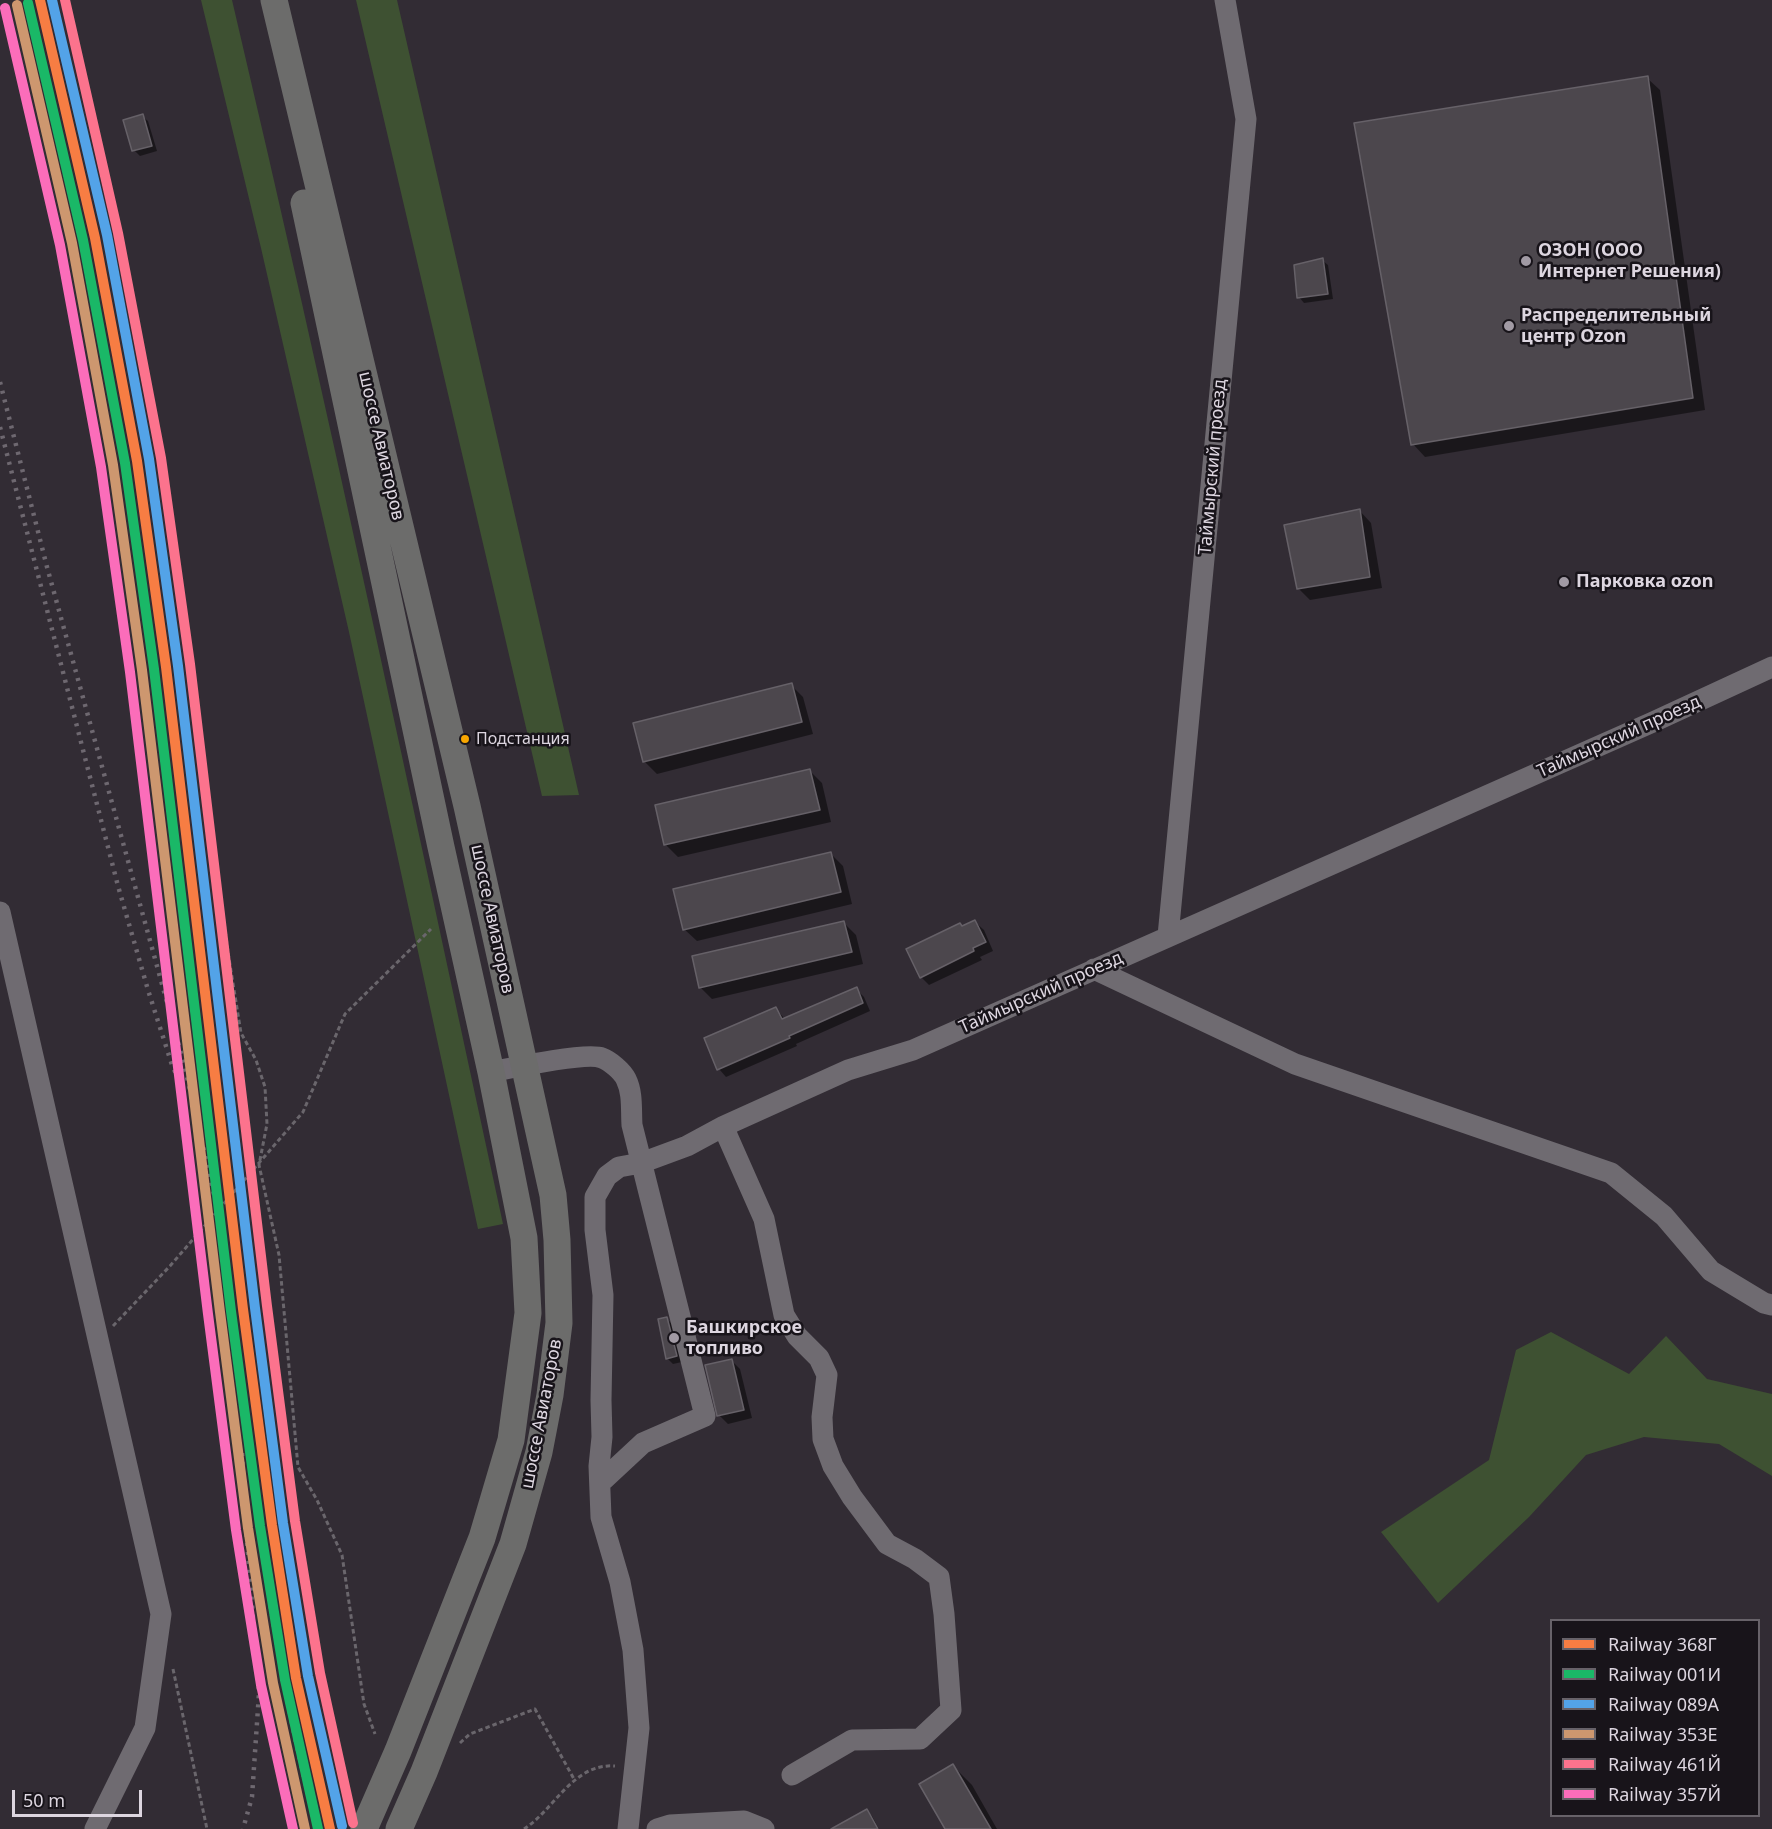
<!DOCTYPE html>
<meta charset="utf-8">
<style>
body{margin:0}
#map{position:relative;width:1772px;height:1829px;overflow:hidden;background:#322c34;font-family:"Noto Sans",sans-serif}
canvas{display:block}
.legend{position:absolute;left:1550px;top:1619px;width:210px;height:198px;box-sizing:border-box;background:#18141a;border:2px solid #676269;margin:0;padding:8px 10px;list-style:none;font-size:18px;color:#ddd6e0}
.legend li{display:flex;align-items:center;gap:12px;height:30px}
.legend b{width:30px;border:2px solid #676269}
.scale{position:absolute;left:12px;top:1790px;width:130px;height:27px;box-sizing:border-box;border:3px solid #ddd6e0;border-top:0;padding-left:8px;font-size:18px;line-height:21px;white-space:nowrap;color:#ddd6e0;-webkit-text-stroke:4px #18141a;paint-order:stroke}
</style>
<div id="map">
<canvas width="1772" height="1829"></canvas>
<ul class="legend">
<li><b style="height:8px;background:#f77d43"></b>Railway 368Г</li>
<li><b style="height:8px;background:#1ab867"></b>Railway 001И</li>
<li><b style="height:8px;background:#53a3e8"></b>Railway 089А</li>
<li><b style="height:8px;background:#cd976f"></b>Railway 353Е</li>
<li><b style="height:8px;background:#fc738d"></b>Railway 461Й</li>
<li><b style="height:8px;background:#fb6dba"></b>Railway 357Й</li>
</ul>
<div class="scale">50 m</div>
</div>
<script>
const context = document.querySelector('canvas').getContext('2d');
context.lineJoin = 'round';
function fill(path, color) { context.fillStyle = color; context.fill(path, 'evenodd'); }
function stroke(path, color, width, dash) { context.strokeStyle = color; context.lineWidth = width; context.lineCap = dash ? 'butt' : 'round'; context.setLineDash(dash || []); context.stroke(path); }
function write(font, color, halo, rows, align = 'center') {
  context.font = font + ' "Noto Sans",sans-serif'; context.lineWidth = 5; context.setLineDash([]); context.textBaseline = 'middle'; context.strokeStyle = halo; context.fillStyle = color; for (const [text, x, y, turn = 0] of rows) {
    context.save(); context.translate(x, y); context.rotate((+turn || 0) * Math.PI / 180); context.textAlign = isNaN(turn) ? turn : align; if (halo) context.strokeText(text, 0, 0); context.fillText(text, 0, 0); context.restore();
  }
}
fill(new Path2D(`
 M201,0h31c96,407 183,816 271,1224l-25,5 -129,-597 -88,-384z
 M356,0h41l182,795 -37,1z
 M1551,1332l78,42 37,-38 41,43 65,15v82l-53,-32 -75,-7 -58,18 -57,62 -91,86 -57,-71 108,-72 27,-110z`), '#3e5132');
fill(new Path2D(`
 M1647,78l13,12 45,320 -280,47 -12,-13z
 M142,116l6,5 9,30 -17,5 -6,-6z
 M1322,260l6,5 5,34 -29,4 -5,-6z
 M1359,510l12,13 11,65 -72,12 -12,-12z
 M791,685l12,12 10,37 -156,40 -12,-12 -10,-38z
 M810,771l12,12 9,39 -153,35 -12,-12z
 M830,853l13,13 9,38 -155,37 -13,-12z
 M975,922l9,8 9,21 -13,6 2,3 -53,25 -8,-8 42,-50z
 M844,923l12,12 7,29 -151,35 -12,-12z
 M856,989l8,8 6,14 -74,33 1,2 -71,31 -7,-8 57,-60 9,10z
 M666,1318l6,6 10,38 -9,2 -6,-6z
 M731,1360l9,9 12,49 -24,6 -9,-9z
 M953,1766l19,19 25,44h-50z
 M867,1811l5,5 7,13h-45z`), '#0007');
const building = new Path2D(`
 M1648,76l45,322 -282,47 -57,-322z
 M143,114l9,32 -20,5 -9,-31z
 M1323,258l5,36 -31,4 -3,-33z
 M1360,509l10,68 -73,12 -13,-64z
 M792,683l10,39 -159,40 -10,-39z
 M810,769l10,41 -156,35 -9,-40z
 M831,852l10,40 -158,38 -10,-41z
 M975,920l11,22 -13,6 1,3 -54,27 -14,-29 54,-26 2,3z
 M844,921l8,31 -153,36 -7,-32z
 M857,987l6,16 -74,33 1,2 -73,32 -13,-32 72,-31 6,12z
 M667,1317l10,39 -11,3 -8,-40z
 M732,1359l12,51 -27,6 -12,-51z
 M953,1764l38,65h-46l-26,-45z
 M867,1809l11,20h-47z`);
fill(building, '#4c474d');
stroke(building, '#666168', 1.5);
stroke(new Path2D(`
 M66,0l82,379 25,161 55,412 13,81 15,27 9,27 2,37 -8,41 20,90 19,212 19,33 25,55 22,149 11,30
 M113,1326l57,-60 133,-154 42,-98 86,-85
 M173,1669l34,160
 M460,1743l10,-9 65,-25 39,70
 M524,1829c31,-20 49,-66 91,-63`), '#6a666c', 3, [4.5, 3]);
stroke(new Path2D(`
 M0,912l161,702 -16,114 -50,101
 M1168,936l78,-817 -21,-119
 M1094,969l201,95 316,109 53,43 47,55 53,32 8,2
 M491,1072c20,-4 96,-20 111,-14 8,3 20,13 24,21 7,14 5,31 6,46l73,291 -62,27 -43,40
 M726,1133l38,86 20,96 13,21 22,22 8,17 -5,42 1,22 10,27 19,31 35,47 28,15 24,18 5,37 7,96 -31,29 -68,1 -60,35
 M628,1829l11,-101 -6,-78 -13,-68 -19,-65 -2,-51 3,-29 -1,-37 2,-105 -8,-65v-33l12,-21 12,-9 22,-4 46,-17 37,-20 124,-56 65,-20 740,-328 119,-55
 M657,1829l13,-4 74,-4 20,8`), '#6f6b71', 21);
stroke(new Path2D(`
 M274,0l193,806 86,389 4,45 2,83 -9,72 -11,57 -26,92 -89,228 -25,57
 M304,203l137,644 50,225 33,166 4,75 -17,127 -29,98 -84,213 -34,78`), '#6c6c6b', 27);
stroke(new Path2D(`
 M0,382l47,185 137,497 38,165
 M0,427l118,459 30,104 24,75 12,27
 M202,1080l9,71
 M221,1222c26,203 43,409 96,607
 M242,1453l4,75 13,165 -7,104 -9,32`), '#6e6870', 4.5, [3, 6]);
stroke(new Path2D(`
 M40,0l55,238 42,223 29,206 77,642 29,216 24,153 34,151`), '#f77d43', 10);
stroke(new Path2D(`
 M28,3l55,237 42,223 29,206 77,642 29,215 25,154 33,149`), '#1ab867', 10);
stroke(new Path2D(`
 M52,0l55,235 42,224 29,207 77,642 28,215 25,153 34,150`), '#53a3e8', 10);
stroke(new Path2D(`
 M17,5l55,238 41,222 29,205 78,642 28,216 25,155 32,146`), '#cd976f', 10);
stroke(new Path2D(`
 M65,0l53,233 43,225 29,206 77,642 28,215 25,152 33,150`), '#fc738d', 10);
stroke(new Path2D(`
 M5,8l55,237 41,222 29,205 78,642 28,216 25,155 32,144`), '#fb6dba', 10);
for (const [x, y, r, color] of [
 [1526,261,6,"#a19aa4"],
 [1509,326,6,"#a19aa4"],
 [1564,582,6,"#a19aa4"],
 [465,739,5,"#f7a600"],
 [674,1338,6,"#a19aa4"]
]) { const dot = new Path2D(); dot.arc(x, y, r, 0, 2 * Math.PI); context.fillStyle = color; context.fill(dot); stroke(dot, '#18141a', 2); }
write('16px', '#ddd6e0', '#18141a', [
 ["Подстанция",476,739]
], 'left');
write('bold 18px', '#ddd6e0', '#18141a', [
 ["ОЗОН (ООО",1538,251],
 ["Интернет Решения)",1538,272],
 ["Распределительный",1521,316],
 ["центр Ozon",1521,337],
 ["Парковка ozon",1576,582],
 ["Башкирское",686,1328],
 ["топливо",686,1349]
], 'left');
write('18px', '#ddd6e0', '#18141a', [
 ["шоссе Авиаторов",381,446,77],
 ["Таймырский проезд",1213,467,-85],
 ["Таймырский проезд",1619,737,-24],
 ["шоссе Авиаторов",492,919,78],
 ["Таймырский проезд",1041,993,-24],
 ["шоссе Авиаторов",542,1414,-79]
]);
</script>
